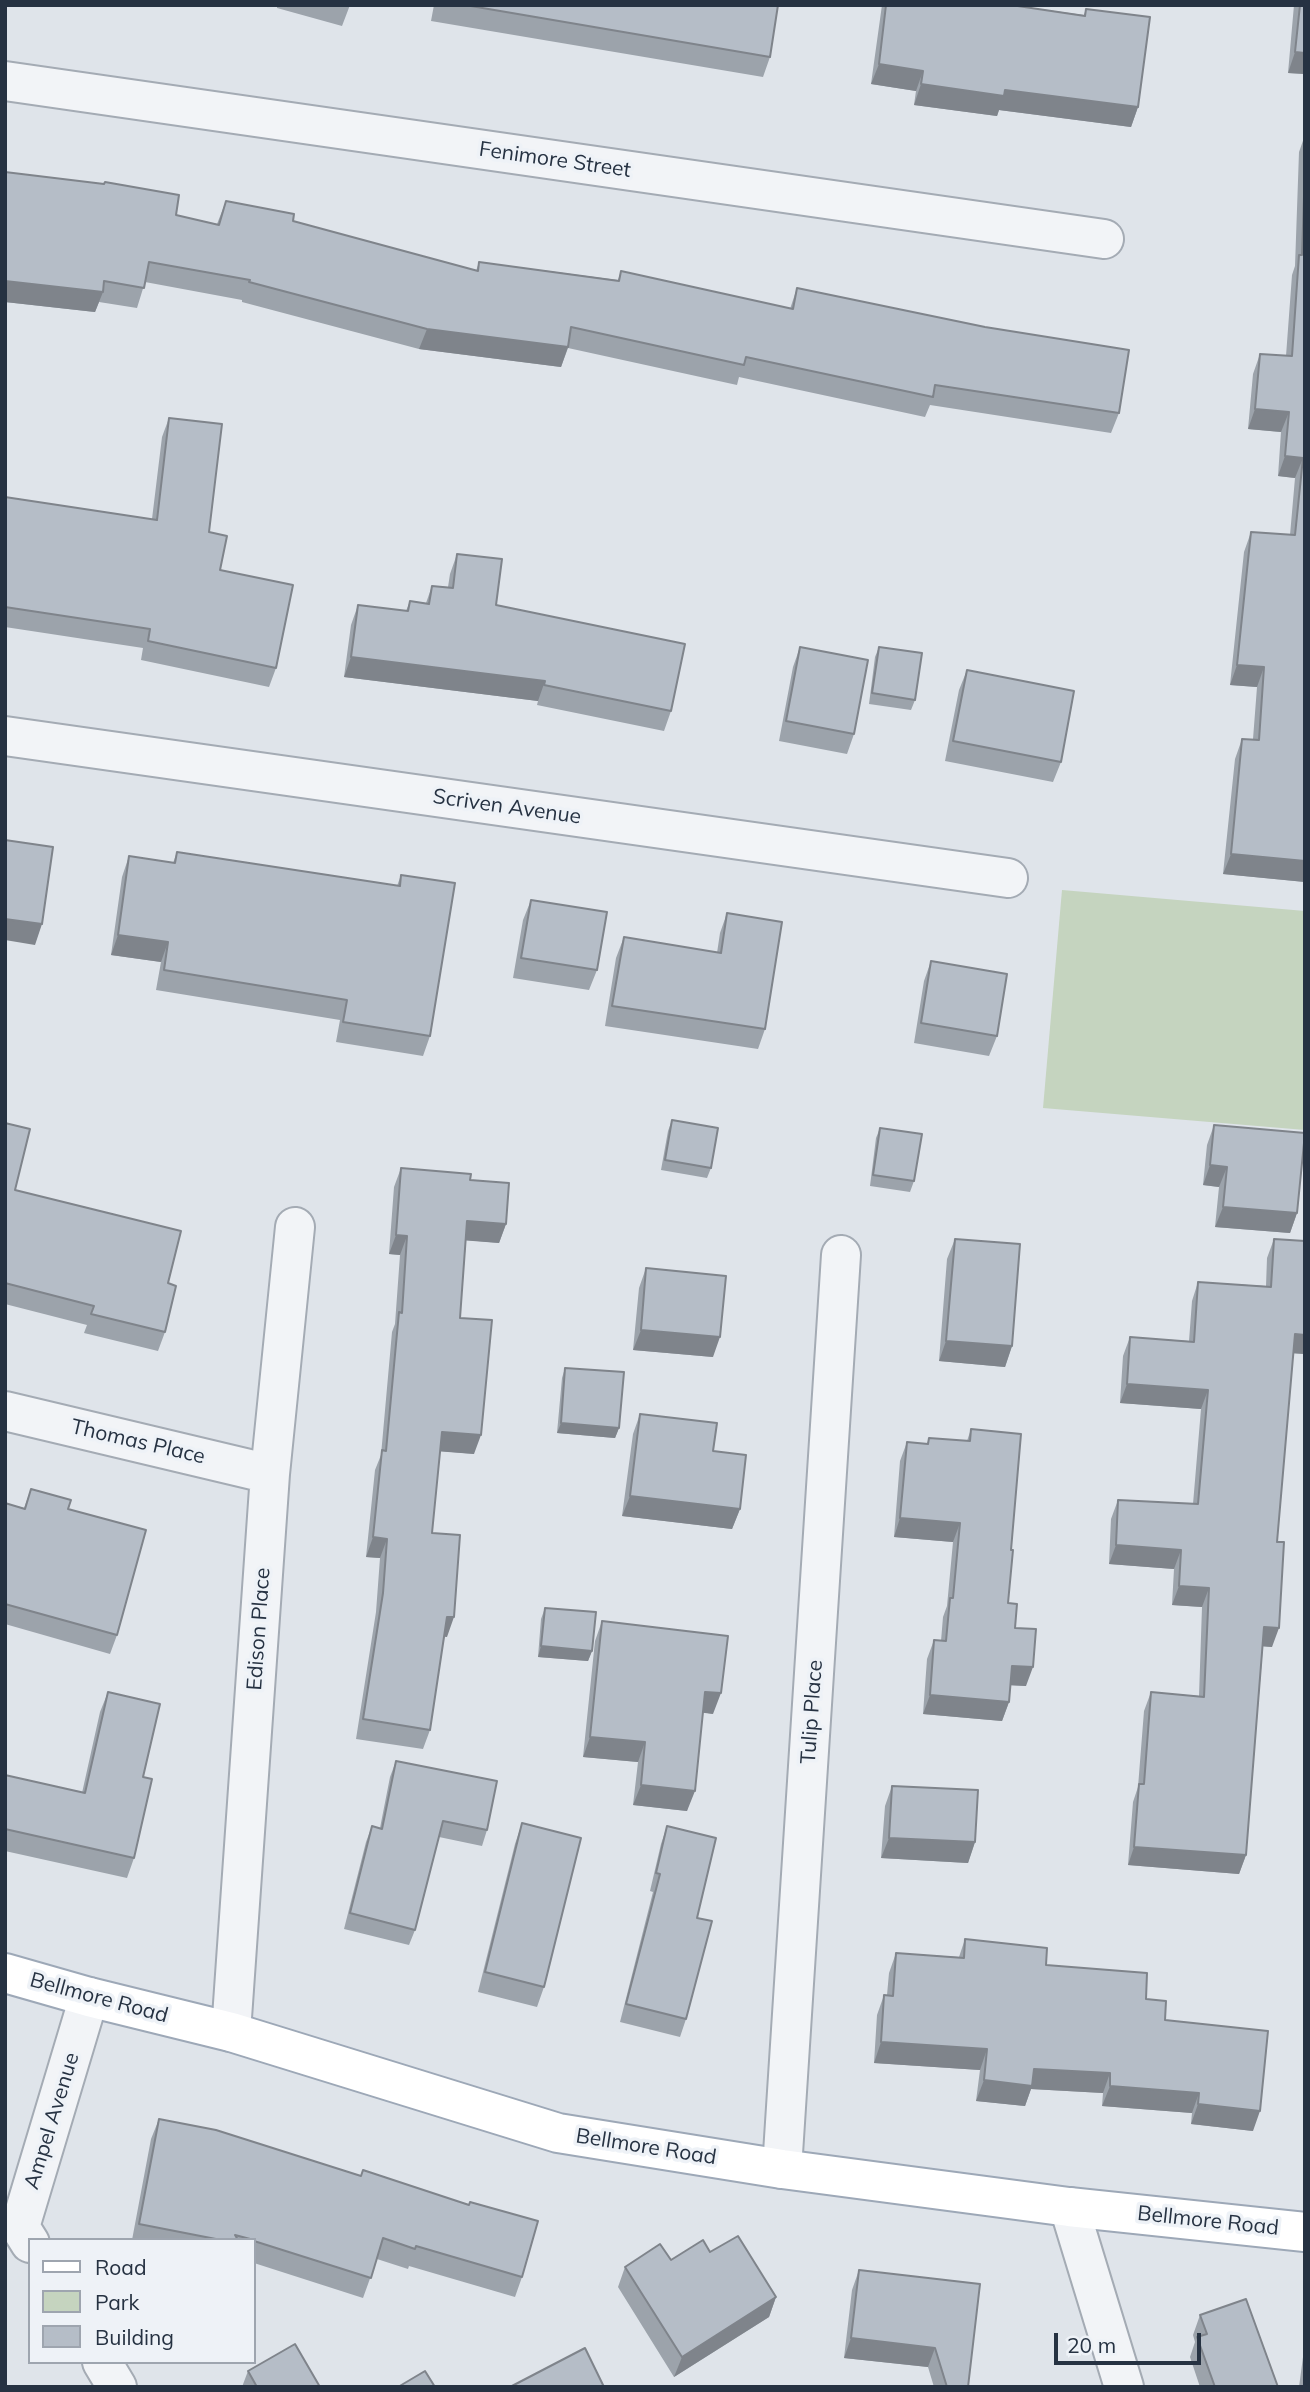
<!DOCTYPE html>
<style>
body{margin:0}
#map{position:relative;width:1310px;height:2392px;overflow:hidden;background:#dfe4ea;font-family:Mulish,sans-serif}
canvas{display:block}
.frame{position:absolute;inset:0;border:7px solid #263242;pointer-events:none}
.legend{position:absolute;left:28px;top:2238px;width:228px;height:126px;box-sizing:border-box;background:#eef2f7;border:2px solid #9ea5af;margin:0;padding:9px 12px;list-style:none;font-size:21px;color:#263242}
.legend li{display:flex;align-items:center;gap:14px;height:35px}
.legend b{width:35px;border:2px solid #9ea5af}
.scale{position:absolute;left:1054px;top:2333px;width:147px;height:32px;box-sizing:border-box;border:4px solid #263242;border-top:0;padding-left:9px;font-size:21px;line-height:24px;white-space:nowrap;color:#263242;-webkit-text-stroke:5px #eef2f7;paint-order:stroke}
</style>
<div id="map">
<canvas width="1310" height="2392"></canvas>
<div class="frame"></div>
<ul class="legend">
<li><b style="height:9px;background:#fff"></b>Road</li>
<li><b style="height:19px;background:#c5d4bf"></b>Park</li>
<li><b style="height:19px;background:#b5bdc7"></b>Building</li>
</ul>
<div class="scale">20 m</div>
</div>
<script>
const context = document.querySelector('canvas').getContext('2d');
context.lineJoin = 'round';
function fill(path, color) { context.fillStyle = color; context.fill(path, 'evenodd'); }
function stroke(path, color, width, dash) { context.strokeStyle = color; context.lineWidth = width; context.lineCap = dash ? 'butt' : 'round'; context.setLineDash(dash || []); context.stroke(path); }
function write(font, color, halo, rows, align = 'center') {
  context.font = font + ' Mulish,sans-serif'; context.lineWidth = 7; context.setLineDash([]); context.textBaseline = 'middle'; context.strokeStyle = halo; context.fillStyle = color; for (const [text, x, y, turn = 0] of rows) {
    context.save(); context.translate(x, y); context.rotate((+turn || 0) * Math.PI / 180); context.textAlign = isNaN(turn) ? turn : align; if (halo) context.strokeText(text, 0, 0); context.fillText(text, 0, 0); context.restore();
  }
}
fill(new Path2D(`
 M1062,890l243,21v219l-262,-22z`), '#c5d4bf');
const minor = new Path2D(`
 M5,81l1099,158
 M5,736l1003,142
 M5,1411l265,63
 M231,2032l39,-558 25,-247
 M782,2169l59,-914
 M1069,2207l55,180
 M30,2243l-10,-16 69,-230
 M102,2362l15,25`);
const major = new Path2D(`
 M5,1973l84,24 142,35 327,101 224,36 287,38 236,25`);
stroke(minor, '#a4abb4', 42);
stroke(major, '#9da8b7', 42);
stroke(minor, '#f2f4f7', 38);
stroke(major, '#fff', 38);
fill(new Path2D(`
 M277,5h73l-8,21 -65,-18z
 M434,5h344l-8,52 -7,20 -332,-56z
 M882,5h129l73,10 2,-6 52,98 -7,20 -132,-17 -2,6 -83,-11 2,-14 -45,-7z
 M1294,5h11v69l-17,-1z
 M1305,135v747l-82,-8 12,-115 7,-20h11l4,-52 -27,-2 14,-133 7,-20 39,3 5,-57 -17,-2 3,-44 -33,-3 5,-55 7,-20 26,2 6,-81 3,-9 4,-114z
 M226,201l67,20 183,50 3,-9 139,18 3,-9 169,38 7,-21 322,125 -8,20 -181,-28 -5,12 -186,-40 -2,8 -169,-37 -7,19 -142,-18 -177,-47v-2l-97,-18 -8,26 -38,-6 -4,10 -90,-10 171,-87 41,9z
 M169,418l40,114 11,38 56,98 -7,19 -128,-27 2,-12 -138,-21v-130l147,22 10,-82z
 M457,554l39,51 175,106 -7,20 -127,-26 1,-4 -194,-24 7,-52 7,-20 48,6 4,-10 16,2 6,-17 16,1 2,-13z
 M800,647l54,87 -7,20 -68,-13 14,-74z
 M879,647l36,53 -4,10 -42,-6 6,-47z
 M967,670l94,92 -8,20 -108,-21 14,-71z
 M177,852l220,34 4,-11 29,161 -7,20 -87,-14 4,-22 -184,-30 5,-28 -50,-7 11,-78 7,-21 44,7z
 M531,900l66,70 -8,20 -76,-12 10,-58z
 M727,913l38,116 -7,20 -153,-23 11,-68 8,-21 93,16 3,-20z
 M931,961l66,75 -8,20 -75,-13 10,-62z
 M672,1120l39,48 -4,10 -46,-8 7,-39z
 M5,1123l10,67 153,93 -3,49 -7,19 -74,-18 3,-8 -82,-21z
 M1214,1125l83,88 -7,20 -75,-6 4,-40 -16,-2 4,-40z
 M880,1128l34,53 -4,11 -40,-6 6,-48z
 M401,1168l69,12 36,44 -7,19 -33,-3 -6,78 14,136 -34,-3 -8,82 15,104 -3,-1 -14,94 -7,19 -67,-10 20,-127 4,-54 -14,-1 9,-87 6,-15 11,-123 3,-8 5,-69 -11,-1 5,-67z
 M955,1239l57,107 -7,21 -66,-6 8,-102z
 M1274,1239l31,2v113l-12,-1 -16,189 -5,105 -9,-1 -17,209 -7,19 -111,-9 5,-63 5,-15 6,-76 7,-19 48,4 3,-89 -30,-2 2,-36 -65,-5 2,-45 7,-19 75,4 8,-95 -81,-6 3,-47 7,-19 59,4 3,-40 6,-19 68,4 1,-28z
 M646,1268l67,89 -80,-7 6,-62z
 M565,1368l54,60 -4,10 -58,-5 5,-55z
 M640,1414l73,37 27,58 -8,20 -110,-13 11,-82z
 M971,1429l40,121 -3,53 7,25 11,58 -16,-1 -1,17 -7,19 -79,-7 4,-55 7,-19 7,1 2,-24 4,-11 6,-64 -59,-5 6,-76 7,-19 20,2 2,-6 38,3z
 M31,1489l37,20 49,126 -7,19 -105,-30v-121l19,5z
 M545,1608l47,43 -4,10 -50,-4 3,-38z
 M602,1621l111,93 -11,-2 -15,99 -54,-6 5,-43 -55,-5 12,-116z
 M108,1692l35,85 -9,81 -7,20 -122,-27v-76l77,18 18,-81z
 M396,1761l91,69 -5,16 -43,-9 -24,93 -6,15 -65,-16 22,-87 6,-16 8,2 10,-51z
 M892,1786l83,56 -7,21 -87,-5 4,-52z
 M522,1823l22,164 -7,20 -59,-15 37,-148z
 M667,1826l30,92 -11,101 -6,18 -60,-15 33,-130 -3,-1 11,-47z
 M965,1939l181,60 19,21 88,111 -62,-7 1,-11 -90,-7 1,-13 -72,-4 -6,17 -49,-5 4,-31 -106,-7 3,-48 7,-20h3l2,-22 7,-20 63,4z
 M159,2119l363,158 -7,20 -106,-31 -1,3 -31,-10 -14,39 -109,-35v-23h-122l19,-101z
 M710,2252l66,45 -7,20 -95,60 -56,-90 7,-20 46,-7z
 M859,2270l121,14 -12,103h-34l-6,-20 -84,-9 8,-68z
 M1200,2315l78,72h-78l-10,-30 5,-15 -2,-7z
 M1305,2342v45h-6z
 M248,2371l72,16h-78z`), '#9ca3ab');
fill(new Path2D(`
 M1295,52l10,1v21l-17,-1z
 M879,64l44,7 -7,20 -45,-7z
 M921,84l84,6 133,17 -7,20 -132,-17 -2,6 -83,-11z
 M5,281l98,11 -8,20 -90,-10z
 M427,329l141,18 -7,20 -142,-18z
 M1255,409l34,3 -8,20 -33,-3z
 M1285,456l18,2 -8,20 -17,-2z
 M351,657l194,24 -7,20 -194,-24z
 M1237,665l27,2 -7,20 -27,-2z
 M1231,854l74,7v21l-82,-8z
 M5,919l37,5 -7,21 -30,-5z
 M118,935l50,7 -7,20 -50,-7z
 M1210,1165l17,2 -8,20 -16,-2z
 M1223,1207l74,6 -7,20 -75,-6z
 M467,1221l39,3 -7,19 -39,-3z
 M396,1235l11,1 -7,19 -11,-1z
 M641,1330l79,7 -7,20 -80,-7z
 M1295,1334l10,1v19l-17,-1z
 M946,1341l66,5 -7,21 -66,-6z
 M1127,1384l81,6 -7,19 -81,-6z
 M561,1423l58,5 -4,10 -58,-5z
 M442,1432l39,3 -7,19 -39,-3z
 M630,1496l110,13 -8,20 -110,-13z
 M900,1518l60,5 -7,19 -59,-5z
 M373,1537l14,2 -7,19 -14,-1z
 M1116,1545l65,5 -7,19 -65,-5z
 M1179,1586l30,2 -7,19 -30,-2z
 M447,1617h7l-7,20 -7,-1z
 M1264,1627l15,1 -7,19 -15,-1z
 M541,1646l51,5 -4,10 -50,-4z
 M1012,1666l21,1 -7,19 -21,-1z
 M705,1692l16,1 -8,21 -16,-2z
 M930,1695l79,7 -7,19 -79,-7z
 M590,1737l55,5 -7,20 -55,-5z
 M641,1785l54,6 -8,20 -54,-6z
 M889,1838l86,4 -7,21 -87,-5z
 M1134,1847l112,8 -7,19 -111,-9z
 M881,2042l106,7 -7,21 -106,-7z
 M1034,2069l76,4 -7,20 -72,-4 -6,17 -49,-5 8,-21z
 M1110,2086l89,7 -7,20 -90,-7z
 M1198,2104l62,7 -7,20 -62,-7z
 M776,2297l-7,20 -95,60 8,-20z
 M851,2338l84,10 -7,19 -84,-9z`), '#7f848b');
const building = new Path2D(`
 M465,5h313l-8,52z
 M886,5h125l74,11 1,-7 64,8 -12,90 -133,-17 -1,6 -83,-12 2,-13 -44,-7z
 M1300,5h5v48l-10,-1z
 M1305,168v693l-74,-7 11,-115 17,1 5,-73 -27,-2 14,-133 44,3 8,-77 -18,-2 4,-44 -34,-3 5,-55 32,2 7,-101h3z
 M5,172l99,12 1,-2 74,13 -3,20 43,10 7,-24 68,13 -1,7 185,50 1,-9 140,19 2,-10 172,38 4,-21 188,39 144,23 -10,63 -184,-28 -2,12 -187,-40 -2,8 -173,-38 -3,20 -141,-18 -178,-47 1,-2 -101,-18 -5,26 -40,-7 -1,11 -98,-11z
 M169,418l53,6 -13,108 18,4 -7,34 73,15 -17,83 -128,-27 2,-12 -145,-22v-110l152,23z
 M457,554l45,5 -6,46 189,39 -14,67 -127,-26 1,-4 -194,-24 7,-52 50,6 2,-10 19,3 3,-18 21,2z
 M800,647l68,13 -14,74 -68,-13z
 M879,647l43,6 -7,47 -43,-7z
 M967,670l107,21 -13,71 -108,-21z
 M5,840l48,7 -11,77 -37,-5z
 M177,852l223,34 1,-11 54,8 -25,153 -87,-14 4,-22 -183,-30 4,-28 -50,-7 11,-79 46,7z
 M531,900l76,12 -10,58 -76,-12z
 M727,913l55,9 -17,107 -153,-23 12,-69 97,16z
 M931,961l76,13 -10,62 -76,-13z
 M672,1120l46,8 -7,40 -46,-8z
 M5,1123l25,6 -15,61 166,41 -13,52 8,3 -11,46 -74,-18 3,-8 -89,-23z
 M1214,1125l91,8 -8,80 -74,-6 4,-40 -17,-2z
 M880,1128l42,6 -8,47 -41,-6z
 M401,1168l70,6 -1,6 39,3 -3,41 -39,-3 -7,97 32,2 -11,115 -39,-3 -10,101 28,2 -6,82h-7l-17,113 -67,-11 20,-126 4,-54 -14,-2 9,-87 4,1 13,-139 3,1 5,-77 -11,-1z
 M955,1239l65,5 -8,102 -66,-5z
 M1274,1239l31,2v94l-10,-1 -18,208h7l-5,86 -15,-1 -18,228 -112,-8 5,-63h5l7,-92 53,5 5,-109 -30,-2 2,-36 -65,-5 2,-45 80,4 10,-114 -81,-6 3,-47 64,5 4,-60 73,5z
 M646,1268l80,8 -6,61 -79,-7z
 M565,1368l59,4 -5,56 -58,-5z
 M640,1414l77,9 -4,28 33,4 -6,54 -110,-13z
 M971,1429l50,5 -10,116h2l-5,53 9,1 -2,24 21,1 -3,38 -21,-1 -3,36 -79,-7 4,-55 12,1 4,-43h3l7,-75 -60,-5 7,-76 21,2 1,-6 41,3z
 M31,1489l40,11 -3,9 78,21 -29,105 -112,-31v-101l20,6z
 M545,1608l51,4 -4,39 -51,-5z
 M602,1621l126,15 -7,57 -16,-1 -10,99 -54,-6 4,-43 -55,-5z
 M108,1692l52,12 -17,73 9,2 -18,79 -129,-29v-54l80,18z
 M396,1761l101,20 -10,49 -44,-9 -28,109 -65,-17 22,-87 10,3z
 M892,1786l86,4 -3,52 -86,-4z
 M522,1823l59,15 -37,149 -59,-15z
 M667,1826l49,12 -19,80 15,3 -26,98 -60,-15 34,-130 -4,-1z
 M965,1939l82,9 -1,17 101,8 -1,26 20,2 -1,19 103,11 -8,80 -62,-7 1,-11 -89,-7v-13l-76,-4 -2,17 -48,-6 3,-31 -106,-7 3,-47 9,1 3,-43 68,5z
 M159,2119l57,11 145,46 2,-6 106,35 1,-3 68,19 -16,56 -106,-31 -1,3 -32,-11 -12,40 -117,-37v-1l-19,-5 3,5h-17l-82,-16z
 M738,2236l38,61 -94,60 -57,-90 35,-23 11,16 32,-20 7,12z
 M859,2270l121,14 -12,103h-21l-12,-39 -84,-10z
 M1246,2299l32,88h-63l-18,-50 10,-3 -7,-19z
 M295,2344l25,43h-63l-9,-16z
 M585,2348l19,39h-94z
 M425,2371l10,16h-37z`);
fill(building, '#b5bdc7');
stroke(building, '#7f848b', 2);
write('21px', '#263242', '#eef2f7', [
 ["Fenimore Street",555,160,8],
 ["Scriven Avenue",507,807,8],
 ["Thomas Place",138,1442,13],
 ["Edison Place",259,1629,-86],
 ["Tulip Place",812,1712,-86],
 ["Bellmore Road",99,1998,15],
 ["Ampel Avenue",52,2121,-73],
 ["Bellmore Road",646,2147,9],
 ["Bellmore Road",1208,2221,6]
]);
</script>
